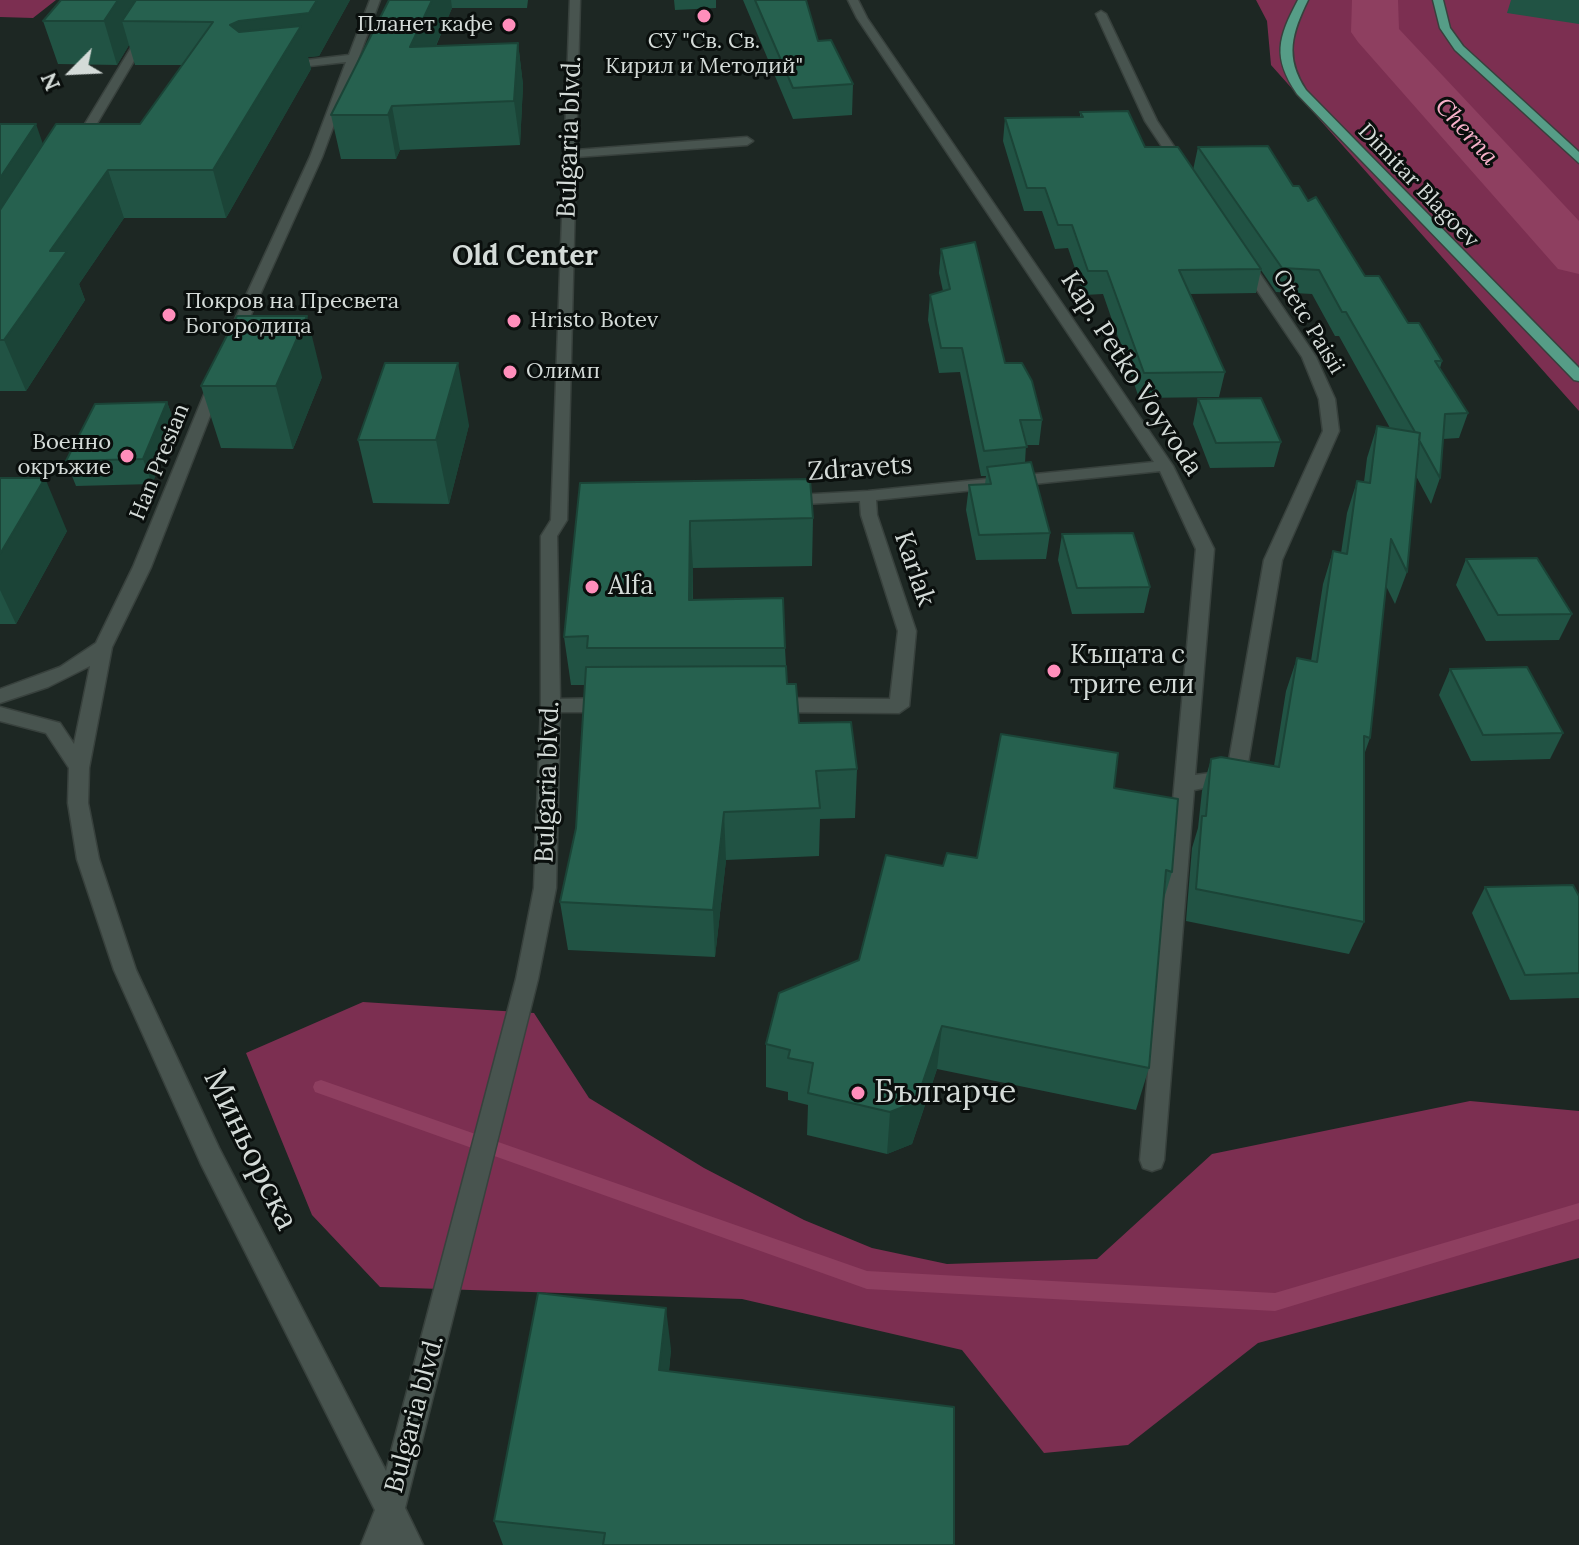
<!DOCTYPE html>
<meta charset="utf-8">
<style>
body{margin:0}
#map{position:relative;width:1579px;height:1545px;overflow:hidden;background:#1d2723;font-family:Lora,serif}
canvas{display:block}
.north{position:absolute;left:32px;top:32px;width:80px;height:80px;-webkit-text-stroke:6px #0a0f0d;paint-order:stroke;rotate:246deg;font-size:22px;font-weight:700;line-height:32px;text-align:center;color:#d4dbd8}
.north::after{content:'';display:block;margin:auto;width:28px;height:36px;background:#d4dbd8;clip-path:polygon(50% 0,100% 100%,50% 72%,0 100%)}
</style>
<div id="map">
<canvas width="1579" height="1545"></canvas>
<div class="north">N</div>
</div>
<script>
const context = document.querySelector('canvas').getContext('2d');
context.lineJoin = 'round';
function fill(path, color) { context.fillStyle = color; context.fill(path, 'evenodd'); }
function stroke(path, color, width, dash) { context.strokeStyle = color; context.lineWidth = width; context.lineCap = dash ? 'butt' : 'round'; context.setLineDash(dash || []); context.stroke(path); }
function write(font, color, halo, rows, align = 'center') {
  context.font = font + ' Lora,serif'; context.lineWidth = 6; context.setLineDash([]); context.textBaseline = 'middle'; context.strokeStyle = halo; context.fillStyle = color; for (const [text, x, y, turn = 0] of rows) {
    context.save(); context.translate(x, y); context.rotate((+turn || 0) * Math.PI / 180); context.textAlign = isNaN(turn) ? turn : align; if (halo) context.strokeText(text, 0, 0); context.fillText(text, 0, 0); context.restore();
  }
}
fill(new Path2D(`
 M0,0h56l-23,18 -33,-1z
 M1256,0h323v411l-308,-346 -4,-44z
 M363,1002l171,11 55,85 115,70 100,52 68,28 75,16 150,-5 115,-105 258,-53 109,10v147l-321,85 -130,102 -84,8 -82,-103 -220,-51 -362,-12 -68,-72 -66,-162z`), '#7c2f51');
fill(new Path2D(`
 M321,1080l546,191 408,22 304,-90v16l-304,92 -408,-22 -552,-197 -2,-5 2,-5z`), '#8e3f60');
fill(new Path2D(`
 M1352,0h46l1,29 180,192v53l-21,-5 -200,-227 -7,-10z`), '#8e3f60');
const minor = new Path2D(`
 M160,0h10l-87,147 -10,3 -2,-3z
 M370,0h10l-58,157 -82,182 -2,3h-10l-2,-3 84,-182 36,-95 -64,7 -5,-3 5,-3 67,-8z
 M570,0h10l-4,150 171,-13 6,4 -6,4 -171,12 -9,363 -10,16 3,163 51,-1 10,7 -10,7h-51l-4,176 -18,91 -133,529 18,37h-62l14,-35 -174,-346 -87,-194 -37,-111 -9,-56 1,-35 -23,-35 -46,-12v-14l60,16 14,21 16,-78 -42,21 -48,16v-14l60,-22 36,-24 37,-76 77,-187 2,-3h10l2,3 -73,187 -39,80 -23,121 -1,35 11,56 37,111 83,178 167,323 130,-492 18,-91 7,-182v-170l10,-16z
 M848,0h10l9,18 306,448 41,83 -19,226 16,-2 18,-13 35,-200 59,-129 -4,-32 -17,-42 -66,-98 2,-3h10l68,101 19,42 4,32 -57,129 -34,203 -25,21 -29,6 -30,370 -3,8 -9,3 -9,-3 -3,-8 56,-611 -36,-78 -284,29 1,15 39,116 -7,75 -10,7 -128,-1 -10,-7 10,-7 119,1 8,-68 -37,-116 -1,-14 -74,4 -8,-5 2,-4 88,-5 286,-29 -297,-444z
 M1101,11l5,3 51,107 32,48 -2,3h-8l-34,-51 -49,-107z`);
const major = new Path2D(`
 M1298,0h10c-16,33 -24,57 -2,90l273,278v13l-5,-1 -277,-286c-25,-37 -19,-56 1,-94z
 M1433,0h10l7,28 13,18 116,106v11l-124,-113 -15,-22z`);
stroke(minor, '#38413d', 3);
stroke(major, '#38413d', 3);
fill(minor, '#48544f');
fill(major, '#569d87');
fill(new Path2D(`
 M61,0h289l-31,56 -11,1 3,12 -85,149h-102l-45,66 6,16 -59,91h-26v-267l43,20 97,-20 43,-59h-48l-6,-20 -12,20 -59,-1 -15,-43z
 M389,0h139l-1,8h-75l-16,38 82,-3 5,42 -3,60 -120,5 -4,9h-55l-10,-44z
 M674,0h42v8l-41,2z
 M743,0h63l12,41 35,43 -1,31 -59,4z
 M1511,0h68v24l-72,-11z
 M1080,112l65,35 48,23 5,-23 95,39 15,15 57,75 77,85 -2,7 28,45 -9,25 -16,1 -3,39 -9,26 -15,-28 -9,96 -12,32 -9,-18 -16,152 -6,17v167l-15,32 -163,-33 6,-73 6,-20 4,-37 9,-32 63,7 12,-75 11,-33 14,3 12,-77 10,-33 8,2 6,-40 10,-32 7,1 3,-24 10,-32 13,2 -51,-92h-4l-23,-42 -36,-2 -15,-22 -5,23 -66,1 35,78 -6,25 -80,1 -36,-104 -19,1 -16,-47 -13,1 -13,-38h-18l-21,-70 2,-23 75,-1z
 M941,249l64,114 37,57 -3,25h-13l-1,18 25,70 -4,26 -70,1 -10,-50 3,-25h16l1,-9h-5l-21,-104 -21,1 -11,-53 2,-25 13,-4 -4,-18z
 M322,377l-29,72 -72,-1 -20,-62z
 M1198,399l83,43 -7,25 -64,1 -17,-44z
 M167,402l9,25 -24,57 -76,2 -10,-25z
 M469,425l-20,79 -76,-1 -15,-63z
 M0,478l67,53 -51,93h-16z
 M580,483l233,35 -1,48 -119,2v32l92,48 2,36 12,39 58,46 -2,49 -35,1 -1,37 -93,4 -11,97 -147,-7 -8,-48 16,-74 9,-143h-14l-7,-48z
 M1062,534l88,53 -6,26 -72,1 -14,-54z
 M1466,559l106,55 -13,26 -73,1 -30,-56z
 M1450,669l113,64 -13,26 -79,2 -32,-66z
 M1114,788l58,84 -9,30 -14,166 -13,42 -199,-41 -25,75 -25,10 -80,-19 1,-30 -20,-5v-8l-22,-5v-43l93,-84 84,-94 34,-8z
 M1485,887l94,9v102l-69,2 -38,-87z
 M671,1349l-2,22 285,174h-451l-9,-24z`), '#215344');
fill(new Path2D(`
 M118,0h38l-34,21 7,24 -12,20 -13,-44z
 M317,0h33l-31,56 -11,1 3,12 -85,149 -13,-48 17,-145 9,-4z
 M432,0h19l1,8 -35,81 -7,-42z
 M518,43l5,42 -3,60 -6,-44z
 M392,106l8,44 -4,9 -8,-44z
 M36,124l16,46 -52,86v-78z
 M108,170l16,48 -45,66 6,16 -59,91 -22,-51 46,-89z
 M307,316l15,61 -29,72 -17,-63z
 M458,363l11,62 -20,79 -13,-64z
 M167,402l9,25 -24,57 -9,-25z
 M45,478l22,53 -51,93 -16,-34v-36z
 M690,521l3,47 -1,81 -3,-49z
 M724,812l2,48 -11,97 -2,-47z
 M942,1026l-5,43 -25,75 -25,10 3,-42z
 M666,1308l5,41 -6,60 -6,-39z`), '#1b4437');
const building = new Path2D(`
 M61,0h57l-14,21h-61z
 M136,0h181l-8,13 -70,8 -9,4 9,7 62,-6 -88,144h-105l-58,81h17l-63,89h-4v-130l56,-86h84l73,-102 -91,-1z
 M389,0h43l-22,47 108,-4 -4,58 -122,5 -4,9h-57z
 M755,0h51l12,41 13,-1 22,44 -60,4z
 M1128,111l17,36h33l83,122 -82,1 46,102 -81,1 -37,-102h-19l-16,-46h-14l-13,-37h-18l-22,-70 78,-1 -3,-5z
 M0,124h36l-36,54z
 M1268,146l25,40h6l9,15 8,-4 49,79h14l29,47h11l23,38h-7l33,52 -23,1 -5,64 -21,-38 1,-7 -5,-1 -69,-120h-4l-23,-42 -37,-2 -84,-121z
 M975,242l30,121h17l10,18 10,39h-22l7,27 -43,4 -22,-103h-21l-11,-53 20,-6 -9,-40z
 M237,316h70l-31,70h-75z
 M385,363h73l-22,77h-78z
 M1261,398l20,44 -65,1 -18,-44z
 M167,402l-24,57 -77,2 29,-57z
 M1377,426l43,7 -13,139 -16,-33 -21,199 -6,-2v186l-168,-33 6,-73h4l5,-57 10,-2 58,10 18,-109 20,4 16,-111 14,3 10,-73 13,2z
 M1031,462l19,71 -71,2 -10,-50 22,-1 -4,-17z
 M0,478h45l-45,76z
 M810,479l3,39 -123,3 -1,79 94,-2 2,50h-198l1,-12 -24,1 16,-154z
 M1133,533l17,54 -73,1 -15,-54z
 M1537,558l35,56 -74,1 -32,-56z
 M786,666l1,18h9l3,39 52,-1 6,47 -41,2 4,37 -96,4 -11,98 -153,-8 16,-74 10,-161z
 M1527,667l36,66 -80,2 -33,-66z
 M1001,734l117,19 -4,35 64,11 -6,73 -6,-2 -17,198 -207,-42 -26,76 -26,10 -82,-19 5,-30 -25,-5 2,-8 -24,-6 13,-51 80,-33 27,-105 57,11 4,-13 30,5z
 M1573,885l6,11v77l-54,2 -40,-88z
 M538,1293l128,15 -7,62 295,37v138h-351l2,-12 -111,-12z`);
fill(building, '#26614f');
stroke(building, '#1b4437', 2);
for (const [x, y, r, color] of [
 [704,16,8,"#ff8ebb"],
 [509,25,8,"#ff8ebb"],
 [169,315,8,"#ff8ebb"],
 [514,321,8,"#ff8ebb"],
 [510,372,8,"#ff8ebb"],
 [127,456,8,"#ff8ebb"],
 [592,587,8,"#ff8ebb"],
 [1054,671,8,"#ff8ebb"],
 [858,1093,8,"#ff8ebb"]
]) { const dot = new Path2D(); dot.arc(x, y, r, 0, 2 * Math.PI); context.fillStyle = color; context.fill(dot); stroke(dot, '#0a0f0d', 3); }
write('22px', '#d4dbd8', '#0a0f0d', [
 ["Планет кафе",493,25,"right"],
 ["СУ \"Св. Св.",704,42,"center"],
 ["Кирил и Методий\"",704,67,"center"],
 ["Покров на Пресвета",185,302],
 ["Богородица",185,327],
 ["Hristo Botev",530,321],
 ["Олимп",526,372],
 ["Военно",111,443,"right"],
 ["окръжие",111,468,"right"]
], 'left');
write('22px', '#d4dbd8', '#0a0f0d', [
 ["Dimitar Blagoev",1418,186,46],
 ["Otetc Paisii",1308,322,59],
 ["Han Presian",160,462,-68]
]);
write('italic 24px', '#f7b2cb', '#0a0f0d', [
 ["Cherna",1466,132,48]
]);
write('26px', '#d4dbd8', '#0a0f0d', [
 ["Bulgaria blvd.",570,137,-88],
 ["Kap. Petko Voyvoda",1131,374,57],
 ["Zdravets",860,469,-4],
 ["Karlak",914,569,71],
 ["Bulgaria blvd.",548,782,-88],
 ["Bulgaria blvd.",415,1414,-75]
]);
write('26px', '#d4dbd8', '#0a0f0d', [
 ["Alfa",608,587],
 ["Къщата с",1070,656],
 ["трите ели",1070,686]
], 'left');
write('bold 28px', '#d4dbd8', '#0a0f0d', [
 ["Old Center",525,257]
]);
write('32px', '#d4dbd8', '#0a0f0d', [
 ["Българче",874,1093]
], 'left');
write('32px', '#d4dbd8', '#0a0f0d', [
 ["Миньорска",250,1150,64]
]);
</script>
